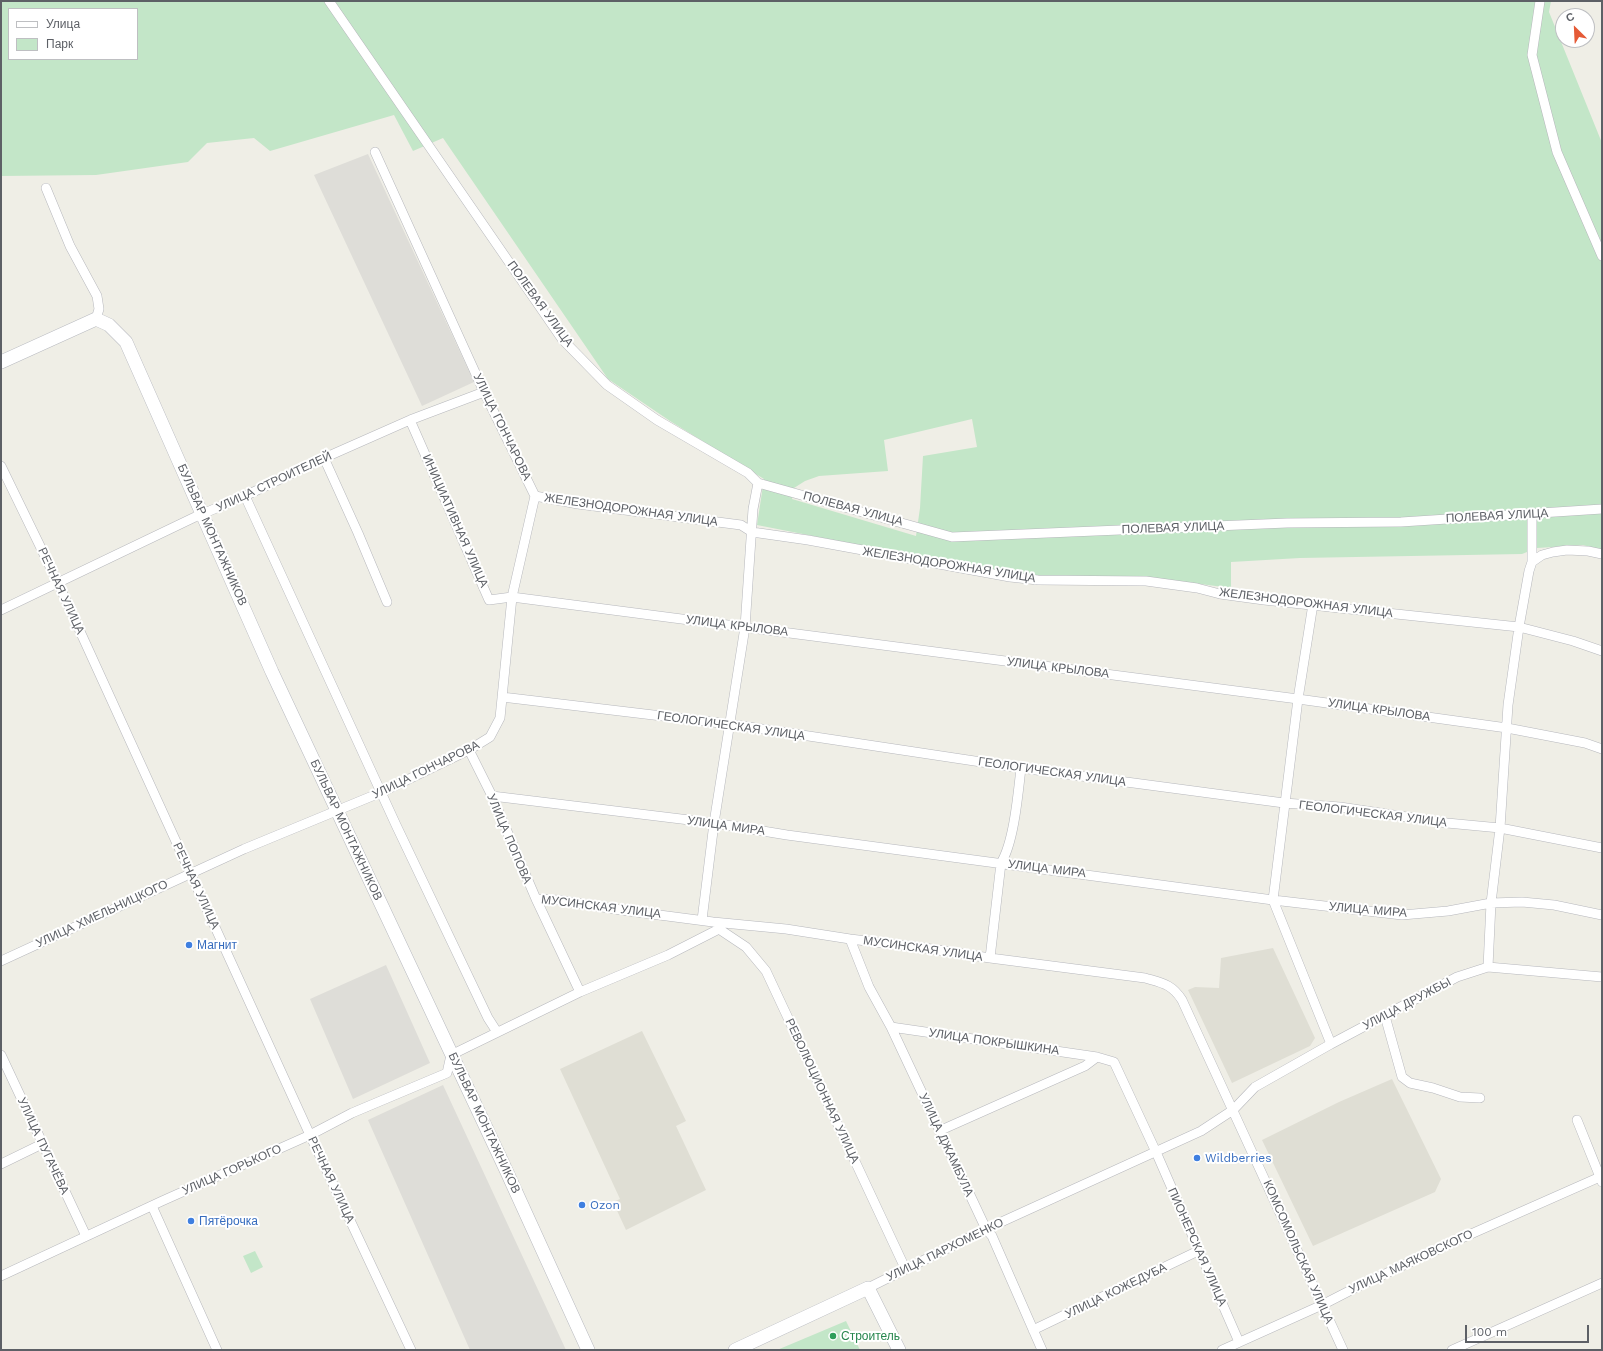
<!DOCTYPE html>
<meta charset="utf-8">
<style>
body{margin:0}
#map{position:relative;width:1603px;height:1351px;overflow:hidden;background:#efeee6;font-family:"Work Sans",sans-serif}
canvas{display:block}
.frame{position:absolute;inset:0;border:2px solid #5d6066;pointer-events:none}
.legend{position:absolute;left:8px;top:8px;width:130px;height:52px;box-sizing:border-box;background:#fff;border:1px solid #bebfc2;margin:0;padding:5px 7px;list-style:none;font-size:12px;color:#5d6066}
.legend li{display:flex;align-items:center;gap:8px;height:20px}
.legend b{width:20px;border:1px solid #bebfc2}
.north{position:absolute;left:1555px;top:8px;width:40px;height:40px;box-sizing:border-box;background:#fff;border:1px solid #bebfc2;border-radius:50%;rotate:336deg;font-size:11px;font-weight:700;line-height:16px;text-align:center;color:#5d6066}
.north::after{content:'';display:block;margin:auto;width:14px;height:18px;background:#e55a36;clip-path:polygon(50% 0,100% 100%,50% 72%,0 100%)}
.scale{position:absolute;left:1465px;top:1325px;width:124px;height:18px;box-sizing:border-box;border:2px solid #5d6066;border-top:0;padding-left:5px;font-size:12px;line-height:14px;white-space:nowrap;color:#5d6066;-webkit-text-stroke:3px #fff;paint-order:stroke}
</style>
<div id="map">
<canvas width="1603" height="1351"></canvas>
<div class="frame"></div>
<ul class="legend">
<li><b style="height:5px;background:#fff"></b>Улица</li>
<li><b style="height:11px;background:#c3e6c8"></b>Парк</li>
</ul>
<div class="north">С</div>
<div class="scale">100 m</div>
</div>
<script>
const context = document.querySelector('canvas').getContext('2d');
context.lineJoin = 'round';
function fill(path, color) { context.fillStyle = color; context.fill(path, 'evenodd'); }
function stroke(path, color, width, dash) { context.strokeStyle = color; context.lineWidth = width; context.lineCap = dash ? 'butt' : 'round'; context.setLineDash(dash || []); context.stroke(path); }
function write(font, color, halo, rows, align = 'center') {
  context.font = font + ' "Work Sans",sans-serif'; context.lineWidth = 4; context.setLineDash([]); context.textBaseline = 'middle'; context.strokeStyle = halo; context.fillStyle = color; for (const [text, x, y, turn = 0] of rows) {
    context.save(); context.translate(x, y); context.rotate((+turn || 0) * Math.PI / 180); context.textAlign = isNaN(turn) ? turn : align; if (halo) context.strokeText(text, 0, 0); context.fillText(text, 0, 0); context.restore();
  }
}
fill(new Path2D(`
 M368,154l106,228 -52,24 -108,-231z
 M386,965l44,98 -77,36 -43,-100z
 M443,1085l123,265h-96l-102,-230z`), '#deddd8');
fill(new Path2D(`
 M1273,948l42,90 -5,8 -78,37 -44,-93 7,-3 24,1 2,-30z
 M642,1031l44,90 -10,5 30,64 -80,40 -13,-28 7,-3 -60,-130z
 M1392,1079l49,100 -6,13 -122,54 -51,-106 77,-38z`), '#dfded4');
fill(new Path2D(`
 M1,1h1550l-2,11 53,131v407l-19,-5 -46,3 -15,6 -222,4 -69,4v26l-92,-12h-108l-60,-9 -214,-42 7,-46 -94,-58 -62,-42 -165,-241 -30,13 -19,-36 -124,36 -16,-13 -47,5 -19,19 -92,13 -95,1zM9,9h128v50h-128zM972,419l5,28 -54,9 -3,52 -4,28 -124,-37 2,-11 11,-7 14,-5 69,-5 -4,-31z
 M255,1251l8,16 -12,6 -8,-17z
 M846,1321l14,29h-83z`), '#c3e6c8');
const street = new Path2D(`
 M329,1l233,338 45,46 50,35 91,53 10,10 194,54 335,-14 114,-1 201,-13
 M1540,1l-8,54 25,97 45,104
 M46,188l24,58 27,50 2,13 -3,10
 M410,420l79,180 23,-3 786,102 209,29 78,15 17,6
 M324,458l34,75 29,69
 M1,466l57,117 252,552 101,215
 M245,496l151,329 92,193 9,14
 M535,496l43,8 163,21 11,7 56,8 202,37 28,3 108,1 51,7 23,6 44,6 255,27 54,14 29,10
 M1532,514v48
 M1313,604l-15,95 -25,201 58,144
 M1,610l194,-93 50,-21 79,-38 86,-38 74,-28
 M502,697l227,27 292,44 263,35 56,4 107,16 53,5 102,20
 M469,750l23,46 44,103 44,93
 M492,796l222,27 73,12 486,65 129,15 46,-4 43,-8 31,-1 32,3 48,10
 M536,899l22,1 63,10 92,12 73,7 64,10 75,9 65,10 155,20c17,5 27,6 37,22l161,350
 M702,920l12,-97 31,-196 8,-118 5,-26
 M719,929l27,18 20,24 139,297
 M850,939l19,48 22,40 95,202 6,7 50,114
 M990,958l11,-95c13,-21 17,-69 20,-95
 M1,961l243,-112 138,-57 87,-42 21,-13 10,-19 12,-121 23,-101 -51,-104 -109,-240
 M1488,967l3,-64 9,-75 8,-123 11,-78 10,-56 3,-9 10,-7 11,-3 14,-2 21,1 14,3
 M1385,1016l17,61 8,6 23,5 27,9 20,1
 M891,1027l206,30 17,5 42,90 83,190
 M1,1055l85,181
 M1577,1120l25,62
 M939,1131l146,-65 12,-9
 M1,1164l41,-20
 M152,1206l65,144
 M1,1276l161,-75 148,-66 42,-22 95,-40 4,-18 129,-63 88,-37 51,-26 3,-6
 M868,1288l118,-59 215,-98 32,-21 22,-23 76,-43 126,-67 31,-10 114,10
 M1033,1330l165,-79
 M1222,1350l100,-45 35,-18 105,-49 140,-62
 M1452,1350l150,-67`);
const secondary = new Path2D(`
 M1,362l95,-43 13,6 17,17 146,330 234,498 82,180
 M735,1350l133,-62 31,62`);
stroke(street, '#b6b7bc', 10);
stroke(secondary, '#b7b9bf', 14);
stroke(street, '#fff', 9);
stroke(secondary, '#fff', 13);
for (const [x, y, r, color] of [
 [189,945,4,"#3f7fe0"],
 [1197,1158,4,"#3f7fe0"],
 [582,1205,4,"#3f7fe0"],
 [191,1221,4,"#3f7fe0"],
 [833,1336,4,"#2e9e5b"]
]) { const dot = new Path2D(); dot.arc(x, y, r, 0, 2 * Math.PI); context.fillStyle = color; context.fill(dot); stroke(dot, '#fff', 1.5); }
write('12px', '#5d6066', '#fff', [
 ["ПОЛЕВАЯ УЛИЦА",540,304,54],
 ["УЛИЦА ГОНЧАРОВА",502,427,64],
 ["УЛИЦА СТРОИТЕЛЕЙ",274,482,-25],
 ["ПОЛЕВАЯ УЛИЦА",853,509,15],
 ["ЖЕЛЕЗНОДОРОЖНАЯ УЛИЦА",631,510,8],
 ["ПОЛЕВАЯ УЛИЦА",1497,516,-3],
 ["ИНИЦИАТИВНАЯ УЛИЦА",455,521,66],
 ["ПОЛЕВАЯ УЛИЦА",1173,528,-2],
 ["БУЛЬВАР МОНТАЖНИКОВ",212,535,66],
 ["ЖЕЛЕЗНОДОРОЖНАЯ УЛИЦА",949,565,9],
 ["РЕЧНАЯ УЛИЦА",61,591,65],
 ["ЖЕЛЕЗНОДОРОЖНАЯ УЛИЦА",1306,603,7],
 ["УЛИЦА КРЫЛОВА",737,626,7],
 ["УЛИЦА КРЫЛОВА",1058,668,7],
 ["УЛИЦА КРЫЛОВА",1379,710,8],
 ["ГЕОЛОГИЧЕСКАЯ УЛИЦА",731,726,8],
 ["УЛИЦА ГОНЧАРОВА",426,770,-26],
 ["ГЕОЛОГИЧЕСКАЯ УЛИЦА",1052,772,8],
 ["ГЕОЛОГИЧЕСКАЯ УЛИЦА",1373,814,7],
 ["УЛИЦА МИРА",726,826,8],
 ["БУЛЬВАР МОНТАЖНИКОВ",346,830,65],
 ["УЛИЦА ПОПОВА",509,839,67],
 ["УЛИЦА МИРА",1047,869,7],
 ["РЕЧНАЯ УЛИЦА",196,886,65],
 ["МУСИНСКАЯ УЛИЦА",601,907,7],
 ["УЛИЦА МИРА",1368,910,5],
 ["УЛИЦА ХМЕЛЬНИЦКОГО",102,914,-25],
 ["МУСИНСКАЯ УЛИЦА",923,949,8],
 ["УЛИЦА ДРУЖБЫ",1407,1004,-28],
 ["УЛИЦА ПОКРЫШКИНА",994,1042,8],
 ["РЕВОЛЮЦИОННАЯ УЛИЦА",822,1091,65],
 ["БУЛЬВАР МОНТАЖНИКОВ",484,1123,65],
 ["УЛИЦА ДЖАМБУЛА",946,1145,65],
 ["УЛИЦА ПУГАЧЁВА",43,1146,65],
 ["УЛИЦА ГОРЬКОГО",232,1170,-24],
 ["РЕЧНАЯ УЛИЦА",331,1180,65],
 ["ПИОНЕРСКАЯ УЛИЦА",1197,1247,66],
 ["УЛИЦА ПАРХОМЕНКО",945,1250,-26],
 ["КОМСОМОЛЬСКАЯ УЛИЦА",1298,1252,66],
 ["УЛИЦА МАЯКОВСКОГО",1411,1262,-25],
 ["УЛИЦА КОЖЕДУБА",1116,1291,-26]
]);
write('12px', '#366cbe', '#fff', [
 ["Магнит",197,945],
 ["Wildberries",1205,1158],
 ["Ozon",590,1205],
 ["Пятёрочка",199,1221]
], 'left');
write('12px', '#27864d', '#fff', [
 ["Строитель",841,1336]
], 'left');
</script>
